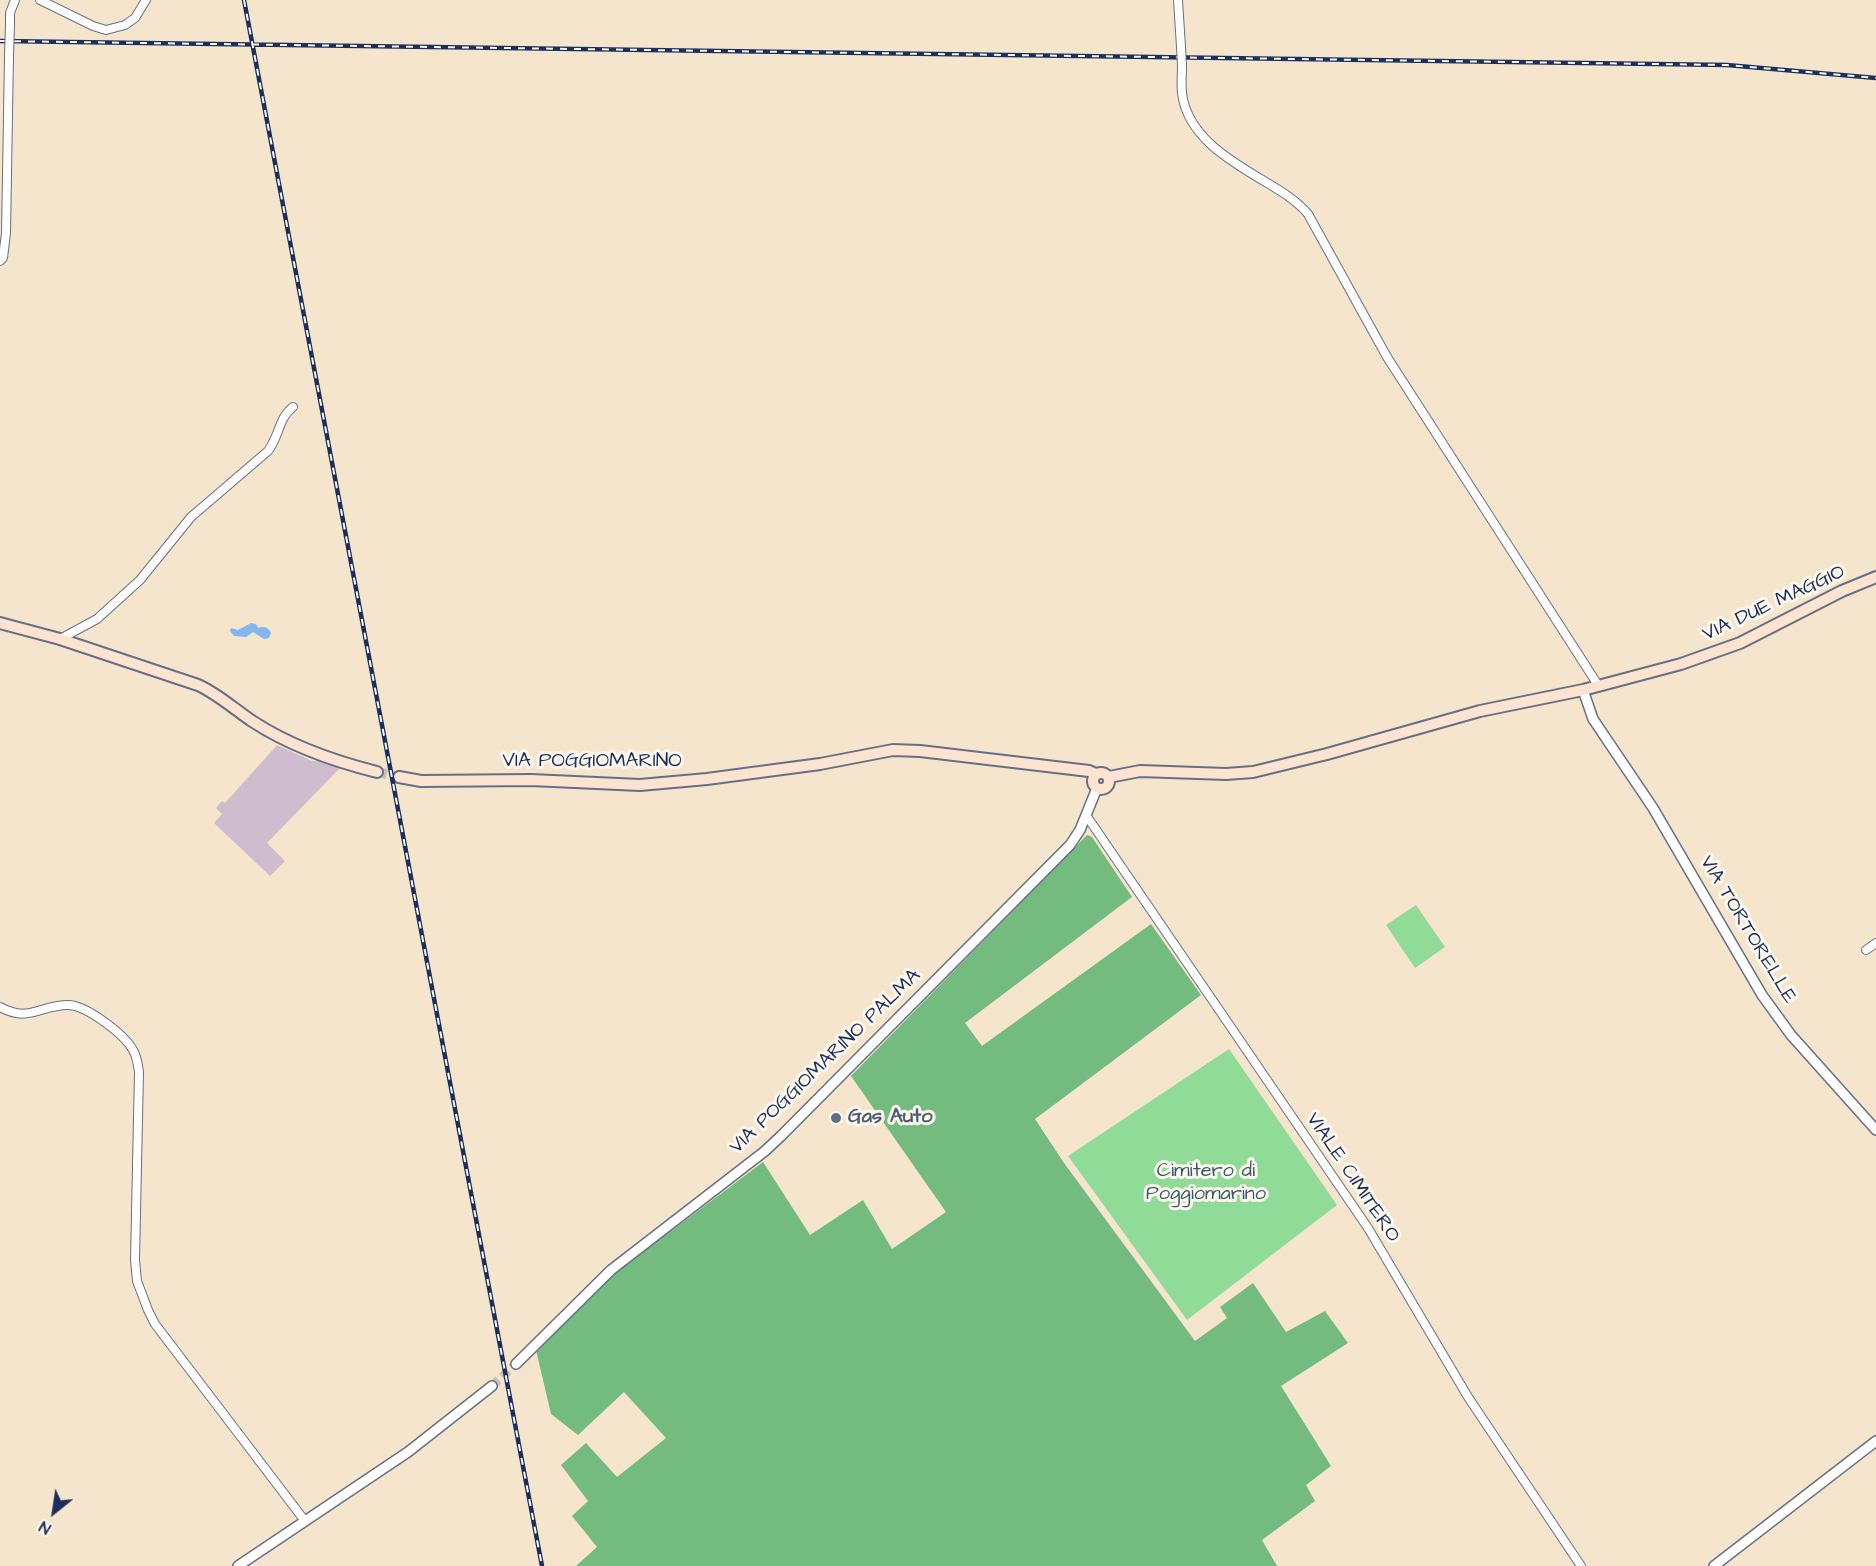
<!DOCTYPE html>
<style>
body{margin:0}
#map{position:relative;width:1876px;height:1566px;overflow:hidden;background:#f5e5cd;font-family:"Architects Daughter",sans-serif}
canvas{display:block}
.north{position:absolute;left:24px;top:1482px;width:60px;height:60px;-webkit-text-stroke:4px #fbf7ec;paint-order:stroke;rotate:210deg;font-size:16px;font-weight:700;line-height:24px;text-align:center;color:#1b2f5e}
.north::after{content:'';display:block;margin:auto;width:21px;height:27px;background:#1b2f5e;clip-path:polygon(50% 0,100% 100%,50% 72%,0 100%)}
</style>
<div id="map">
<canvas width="1876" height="1566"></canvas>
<div class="north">N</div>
</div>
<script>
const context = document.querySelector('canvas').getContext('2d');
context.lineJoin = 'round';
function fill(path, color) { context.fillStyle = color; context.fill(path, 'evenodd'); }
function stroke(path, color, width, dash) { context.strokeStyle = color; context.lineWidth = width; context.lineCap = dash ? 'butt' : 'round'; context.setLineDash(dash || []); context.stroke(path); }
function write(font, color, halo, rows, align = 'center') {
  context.font = font + ' "Architects Daughter",sans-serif'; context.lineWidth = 6; context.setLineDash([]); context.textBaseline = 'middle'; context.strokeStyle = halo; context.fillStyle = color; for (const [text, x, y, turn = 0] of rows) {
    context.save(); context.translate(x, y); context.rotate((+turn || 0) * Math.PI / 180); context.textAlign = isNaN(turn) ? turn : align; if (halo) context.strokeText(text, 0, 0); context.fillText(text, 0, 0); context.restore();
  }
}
fill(new Path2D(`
 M277,745l35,16h7l21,7 -73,75 18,18 -15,15 -56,-53 8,-9 -6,-6 6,-7 3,2z`), '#cfbdcf');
fill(new Path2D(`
 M1416,905l29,42 -30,21 -29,-43z
 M1229,1049l108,156 -150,115 -119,-164z`), '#90db98');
fill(new Path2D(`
 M1087,835l5,2 40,60 -167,126 17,23 169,-122 50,71 -166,124 29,44 131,178 32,-23 -7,-11 33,-24 33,49 39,-21 23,32 -67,43 50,80 -25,19 9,16 -53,39 15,26h-701l21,-19 -25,-31 16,-15 -27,-36 25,-22 31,34 49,-39 -42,-46 -46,43 -27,-21 -15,-64 78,-76 149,-112 47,73 53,-35 29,49 54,-37 -95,-136z`), '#74bb80');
fill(new Path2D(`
 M251,623l5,1 2,4c6,-2 10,-1 13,5l-2,5 -5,1 -11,-7 -7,5 -12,-1 -4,-5 1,-3 7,2z`), '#84b5f0');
stroke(new Path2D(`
 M492,1386l24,-22`), '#c9c1b7', 9, [9, 4.5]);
stroke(new Path2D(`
 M377,772l22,5`), '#c9c1b7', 10, [10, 5]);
const minor = new Path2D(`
 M40,0l53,26 13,4 19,-5 10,-7 11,-18
 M1178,0l3,47
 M10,24v-11l5,-13
 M1182,65c0,9 -1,19 0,28 5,43 48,68 82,88 17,10 32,19 44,33l79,143 211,328
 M0,261l3,-3 3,-25 3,-177
 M60,639l37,-20 43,-39 51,-63 77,-66c11,-14 11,-34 25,-44
 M1086,815l282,413 100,169 113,169
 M1866,950l10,-7
 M0,1007c29,16 40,-2 68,-2 18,0 56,29 65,45 4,7 5,14 6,22l-4,188 2,21 11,29 7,14 150,197`);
const tertiary = new Path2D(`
 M1583,690l10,29 60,89 109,187 29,40 85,95
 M516,1364l95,-94 154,-119 16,-15 289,-291 10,-15 17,-42
 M238,1566l170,-114 84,-66
 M1714,1566l162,-125`);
const secondary = new Path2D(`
 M0,623l60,16 138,46c20,9 36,24 54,36 38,25 81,40 125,51
 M1093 781a8 8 0 1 1 16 0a8 8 0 1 1-16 0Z
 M399,777l22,4 110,-1 109,5 67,-6 113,-15 73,-14 27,1 169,20 7,3
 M1109,777l31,-6 86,3 27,-2 74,-18 153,-43 103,-21 98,-26 59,-21 102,-52 34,-14`);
stroke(minor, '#676f85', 10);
stroke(tertiary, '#676f85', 12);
stroke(secondary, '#676f85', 14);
stroke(minor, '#fff', 8);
stroke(tertiary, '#fff', 9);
stroke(secondary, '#fde4d1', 10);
const rail = new Path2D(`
 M244,0l298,1566
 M0,41l1727,24 149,13`);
stroke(rail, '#1b2f5e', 4.5);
stroke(rail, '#fbf7ec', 2, [7]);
const minorBridge = new Path2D(`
 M1181,47l1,18
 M9,56l1,-32`);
stroke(minorBridge, '#676f85', 10, []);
stroke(minorBridge, '#fff', 8);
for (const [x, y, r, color] of [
 [836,1118,6,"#5c6f8a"]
]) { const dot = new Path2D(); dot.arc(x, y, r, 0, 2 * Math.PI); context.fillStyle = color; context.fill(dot); stroke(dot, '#fbf7ec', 2); }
write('20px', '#1b2f5e', '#fbf7ec', [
 ["VIA DUE MAGGIO",1774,604,-25],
 ["VIA POGGIOMARINO",592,762],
 ["VIA TORTORELLE",1747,930,59],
 ["VIA POGGIOMARINO PALMA",826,1062,-44],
 ["VIALE CIMITERO",1352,1178,56]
]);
write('bold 20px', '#4e5e75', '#fbf7ec', [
 ["Gas Auto",848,1118]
], 'left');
write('20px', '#385a6c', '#fbf7ec', [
 ["Cimitero di",1206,1172],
 ["Poggiomarino",1206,1195]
]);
</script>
